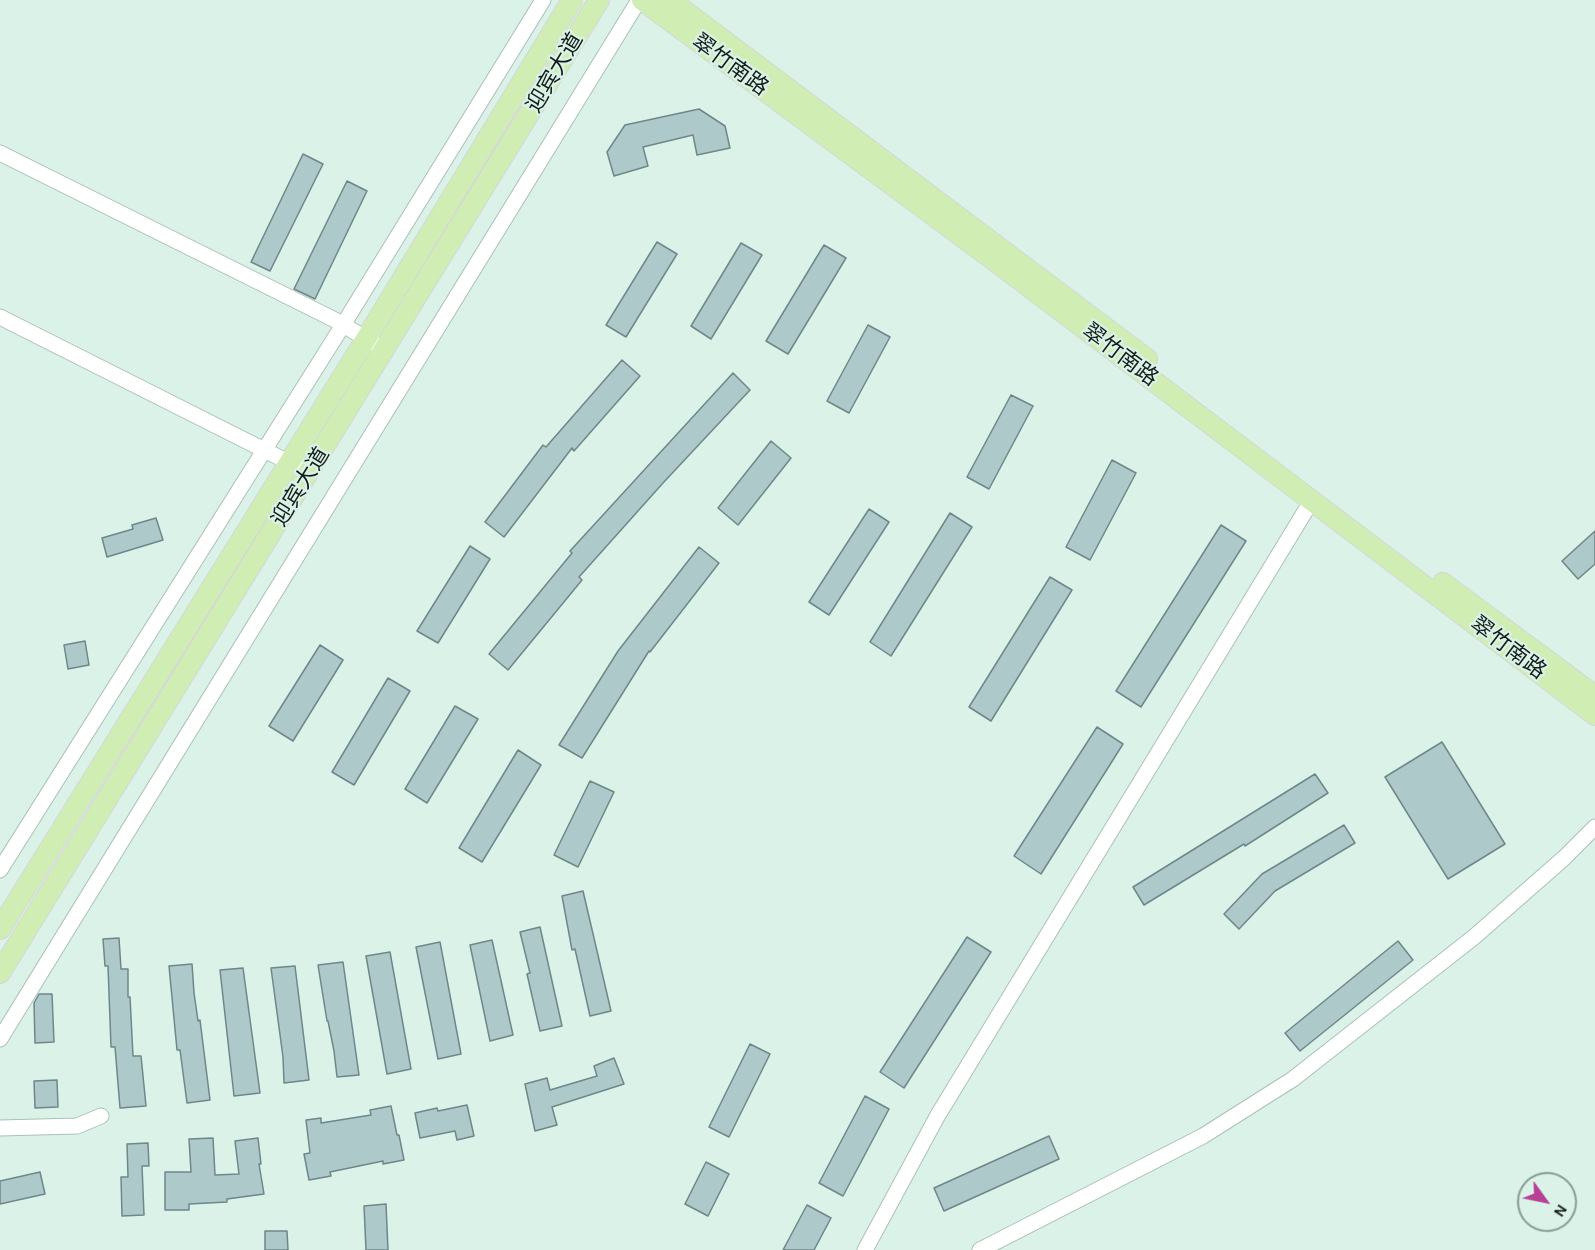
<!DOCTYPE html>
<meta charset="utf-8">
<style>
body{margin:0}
#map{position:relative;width:1595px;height:1250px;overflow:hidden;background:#dbf2e8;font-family:Karla,sans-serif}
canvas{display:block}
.north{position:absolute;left:1517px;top:1172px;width:60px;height:60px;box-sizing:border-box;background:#dbf2e8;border:2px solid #8b9d95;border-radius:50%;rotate:123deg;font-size:16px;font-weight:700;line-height:24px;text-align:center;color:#141d19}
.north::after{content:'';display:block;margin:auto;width:21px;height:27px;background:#b74197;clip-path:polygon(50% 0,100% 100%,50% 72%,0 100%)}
</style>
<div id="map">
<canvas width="1595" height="1250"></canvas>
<div class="north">N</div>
</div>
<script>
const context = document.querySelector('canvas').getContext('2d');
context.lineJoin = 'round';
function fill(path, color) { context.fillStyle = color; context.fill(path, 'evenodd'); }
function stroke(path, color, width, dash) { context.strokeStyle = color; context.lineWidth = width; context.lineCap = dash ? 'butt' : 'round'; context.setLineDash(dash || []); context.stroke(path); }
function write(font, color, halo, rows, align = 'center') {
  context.font = font + ' Karla,"Noto Sans SC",sans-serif'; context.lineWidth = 4.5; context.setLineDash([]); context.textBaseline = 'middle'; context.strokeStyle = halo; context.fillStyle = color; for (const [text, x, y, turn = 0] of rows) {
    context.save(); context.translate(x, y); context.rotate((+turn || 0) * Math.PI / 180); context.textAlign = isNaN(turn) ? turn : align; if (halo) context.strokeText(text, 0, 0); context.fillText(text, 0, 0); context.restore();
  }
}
const building = new Path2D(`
 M699,109l26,17 5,22 -33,7 -4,-20 -50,12 5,19 -34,10 -7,-24 18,-27z
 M303,154l20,10 -53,107 -19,-9z
 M347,181l20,10 -52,108 -21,-10z
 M657,242l20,12 -51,83 -20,-12z
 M741,243l21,12 -51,84 -20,-13z
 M824,245l22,13 -58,96 -22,-13z
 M868,325l22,12 -41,76 -22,-12z
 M622,360l18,16 -66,75 -2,-3 -68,89 -19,-15 58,-77 3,2z
 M733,373l17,17 -87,93 -84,94 3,3 -74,90 -19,-16 83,-101 -2,-2z
 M1011,395l22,11 -44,83 -22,-12z
 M771,441l20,17 -53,67 -20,-17z
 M1112,460l24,13 -46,87 -24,-13z
 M869,509l20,13 -60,93 -20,-13z
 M950,513l22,14 -81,129 -21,-14z
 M156,518l7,22 -56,17 -5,-19 31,-9 -1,-4z
 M1221,525l25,16 -105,166 -25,-16z
 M1595,531v33l-17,15 -16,-18z
 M470,546l20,13 -52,84 -21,-12z
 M699,547l20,16 -69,89 -1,-1 -67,107 -23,-13 59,-94z
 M1050,577l22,13 -81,131 -22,-14z
 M85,641l4,24 -21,4 -4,-24z
 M320,645l23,15 -50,81 -24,-15z
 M388,678l22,13 -56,94 -22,-13z
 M455,706l23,13 -51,84 -22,-14z
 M1097,727l26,17 -82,130 -27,-18z
 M1442,742l63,102 -57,35 -63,-102z
 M518,750l23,15 -59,97 -23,-14z
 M1315,774l13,19 -83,53 -1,-2 -100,61 -11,-18z
 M590,781l24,11 -36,75 -24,-12z
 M1344,825l11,18 -80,48 -36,38 -15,-15 38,-40z
 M583,891l28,120 -21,5 -15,-67 -3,1 -10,-54z
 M540,927l22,99 -22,5 -13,-57 3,-1 -10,-41z
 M967,937l24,15 -87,136 -24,-16z
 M119,938l2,31h7v28h2l3,59h8l5,50 -26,2 -5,-61h-4l-3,-81h-3l-2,-27z
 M492,940l21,95 -23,6 -20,-96z
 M1398,941l15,19 -113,91 -15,-18z
 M440,942l21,112 -23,5 -22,-112z
 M390,952l21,117 -24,5 -21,-118z
 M343,962l16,113 -22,2 -3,-26 -6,-30h-1l-9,-56z
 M192,964l2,29 4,28 2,-1 10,80 -23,3 -7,-53h-3l-8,-84z
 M295,966l14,114 -25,3 -1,-26 -12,-89z
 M243,968l17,125 -26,3 -14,-126z
 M39,994h13l2,48 -19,1 -1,-40z
 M750,1044l20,10 -41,83 -20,-10z
 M614,1058l10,26 -72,23 5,18 -22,6 -10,-47 22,-6 3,12 47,-14 -3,-10z
 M57,1080l1,27 -23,1 -1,-27z
 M865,1096l24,13 -46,87 -24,-13z
 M467,1105l7,31 -17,4 -2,-9 -35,7 -5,-25 22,-5 1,3z
 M391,1106l6,29h2l5,25 -21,4v-3l-53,11 1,4 -22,4 -5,-26 6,-1 -4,-33 15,-2v5l50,-8 -1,-5z
 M1049,1136l10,23 -115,52 -10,-23z
 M213,1138l2,37 24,-1 -4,-33 23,-3 3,26h-2l5,30 -37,5v3l-38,2v6h-24v-38h26l-2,-33z
 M148,1143l1,23h-7l2,49 -22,1 -1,-39h7l-1,-33z
 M706,1162l23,12 -21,42 -23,-12z
 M40,1172l5,22 -45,10v-23z
 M386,1204l2,46h-22l-2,-44z
 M807,1205l24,13 -17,32h-31z
 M265,1231h22l1,19h-23z`);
fill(building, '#aec9ca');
stroke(building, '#6f8789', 1.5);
const minor = new Path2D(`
 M0,153l335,167 50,30
 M0,317l298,150
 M0,870l343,-545 200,-325
 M0,1039l639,-1039
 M0,1128l77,-2 24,-10
 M865,1250l73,-135 374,-615
 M980,1250l223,-114 90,-57 181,-142 90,-79 31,-31`);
const major = new Path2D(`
 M642,0l353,261 600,454
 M670,0l477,359
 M1443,583l152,113
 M0,929l366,-590 206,-339
 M0,973l599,-973`);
stroke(minor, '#abc1b7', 17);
stroke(major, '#d5d6d6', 22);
stroke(minor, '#fff', 15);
stroke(major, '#d0eeb4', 20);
write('22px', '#141d19', '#dbf2e8', [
 ["翠竹南路",730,65,36],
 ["迎宾大道",555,73,-59],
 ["翠竹南路",1120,355,37],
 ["迎宾大道",301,487,-58],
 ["翠竹南路",1508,648,37]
]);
</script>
